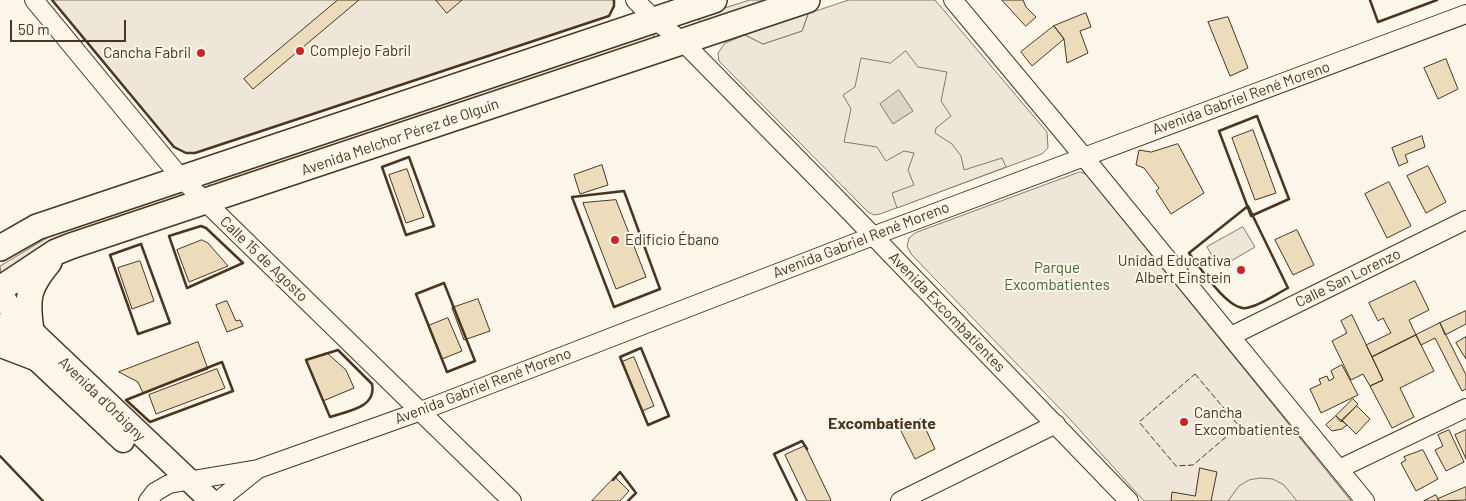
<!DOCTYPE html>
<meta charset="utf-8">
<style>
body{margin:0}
#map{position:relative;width:1466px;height:501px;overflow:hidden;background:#fbf6e9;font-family:Barlow,sans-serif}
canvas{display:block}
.scale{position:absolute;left:10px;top:20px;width:116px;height:22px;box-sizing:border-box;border:2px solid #4a3520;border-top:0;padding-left:6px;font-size:15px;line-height:18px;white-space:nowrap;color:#4a3520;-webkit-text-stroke:4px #fbf6e9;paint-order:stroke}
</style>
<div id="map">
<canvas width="1466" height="501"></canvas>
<div class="scale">50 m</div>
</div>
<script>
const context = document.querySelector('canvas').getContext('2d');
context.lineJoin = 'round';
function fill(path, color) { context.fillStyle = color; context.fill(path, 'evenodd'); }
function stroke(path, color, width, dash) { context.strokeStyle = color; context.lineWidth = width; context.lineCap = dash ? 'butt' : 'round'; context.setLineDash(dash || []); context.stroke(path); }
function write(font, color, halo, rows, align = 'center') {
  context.font = font + ' Barlow,sans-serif'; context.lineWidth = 4; context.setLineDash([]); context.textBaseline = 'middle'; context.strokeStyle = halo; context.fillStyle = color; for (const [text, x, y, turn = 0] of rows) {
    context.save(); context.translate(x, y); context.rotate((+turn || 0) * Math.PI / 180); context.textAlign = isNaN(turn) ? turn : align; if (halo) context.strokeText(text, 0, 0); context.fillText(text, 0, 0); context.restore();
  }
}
const green = new Path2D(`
 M52,0h562v6l-5,10 -414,137h-9l-12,-6z
 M750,0h20l-70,23 -2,-6z
 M849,0h86l112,132 1,16 -6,6 -162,60 -6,1 -6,-3 -149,-151 -1,-8 7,-10 20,-8 18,9 39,-13 6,-17z
 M653,33l2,6 -445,148 -2,-6z
 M1080,172l6,2 265,327h-207l-76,-84 -157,-163 -4,-8 2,-8 6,-5z
 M179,191l2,6 -180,77 -1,-8 52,-31z
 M1243,227l12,20 -36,21 -12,-21z`);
fill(green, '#ede6d9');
stroke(green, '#887966', 1);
const parking = new Path2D(`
 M808,14l-6,17 -39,13 -18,-9z
 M906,51l12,16 29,5 -6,29 10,15 -15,12 -1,5 17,11 9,12 3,14 38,-12 4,9 -109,41 -5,-15 22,-8 -6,-15 6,-17 -10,-2 -18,10 -9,-14 -33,-5 7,-33 -8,-14 12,-8 6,-29 29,5z
 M1261,478l12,1 11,6 13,16h-69l11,-15 10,-6z`);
fill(parking, '#ede7d9');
stroke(parking, '#887966', 1);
const water = new Path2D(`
 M899,90l14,21 -20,13 -13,-20z`);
fill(water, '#dcd4c6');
stroke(water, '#887966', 1);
const building = new Path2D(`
 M338,0h21l-106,89 -9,-10z
 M436,0h26l-15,13z
 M1002,0h21l3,7 10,10 -10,9z
 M1086,13l5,14 -11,4 8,22 -21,10 -3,-24 -10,-13z
 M1228,17l20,51 -18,8 -22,-54z
 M1054,26l10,13 -32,27 -11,-14z
 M1446,59l12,30 -20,10 -14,-31z
 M1253,130l23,63 -21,7 -23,-62z
 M1422,136l3,11 -20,8 3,7 -9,4 -7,-18z
 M1178,144l26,49 -33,21 -15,-23 3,-3 -15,-20 -8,-3 3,-15 12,2z
 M602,165l6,20 -28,9 -6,-19z
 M1428,166l18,36 -20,11 -19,-37z
 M407,169l17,48 -18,6 -17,-48z
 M1389,182l22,44 -24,12 -22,-44z
 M616,200l30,77 -30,12 -33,-86z
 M1297,230l17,35 -21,10 -18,-35z
 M202,240l6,3 20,23 -39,16 -12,-32z
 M140,261l14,40 -22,8 -14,-41z
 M1415,281l14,29 -20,10 7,15 -44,22 -6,-12 25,-12 -8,-15 -5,3 -9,-18z
 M478,299l12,32 -26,9 -12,-32z
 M227,301l9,20 4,-1 3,6 -16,6 -11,-27z
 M1466,311v13l-21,11 -5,-12z
 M1352,315l31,65 -13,6 -7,-12 -12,6 -19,-39 15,-8 -6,-12z
 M448,318l14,33 -20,8 -14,-33z
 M1440,323l26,52v14l-4,2 -27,-53 -14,7 -5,-10z
 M1416,335l18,36 -34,17 14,29 -22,11 -22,-42 13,-6 -11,-23z
 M1466,337v22l-10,-16z
 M198,342l10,27 -65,24 -5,-11 -19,-10z
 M327,353l19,17 8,18 -31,13 -17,-41z
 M634,357l20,49 -12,5 -20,-49z
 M1342,365l16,30 -37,18 -11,-24 11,-5 -2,-5 8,-3 2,5 5,-3 -3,-7z
 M217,369l8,19 -69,26 -7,-19z
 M1353,399l5,5 -17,18 -5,-6z
 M1357,406l13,13 -14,15 -14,-14z
 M1336,416l11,9 -5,4 -10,2 -6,-6z
 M921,419l14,30 -20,10 -15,-30z
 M1449,430l15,32 -18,9 -11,-21 8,-4 -5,-11z
 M1466,430v29l-11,-24z
 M805,446l26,54 -1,1h-23l-22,-46z
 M1423,450l15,29 -22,12 -15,-28 5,-3 -2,-3z
 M1200,468l17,4 -6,29h-40l1,-9 23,4z
 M615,477l14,14 -9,10h-28z
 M1466,487v13l-27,1 -1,-2z
 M1436,495l3,6h-15z`);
fill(building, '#ecdcbc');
stroke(building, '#4a3520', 1);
const minor = new Path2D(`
 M34,0l147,178 331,323
 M635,0l20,20 27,21 170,173 277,287
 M953,0l131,157 281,344
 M1231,336l235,-116
 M1339,469l127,-61
 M148,501l7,-9 14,-8 89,-15 163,-58 452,-175 593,-222
 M218,501l40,-32
 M900,501l156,-77`);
const major = new Path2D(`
 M0,291l10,17 21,22 180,171
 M0,325l123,116`);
const highway = new Path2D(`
 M0,248l37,-21 677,-227
 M0,289l56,-37 15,-6 736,-246
 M31,330c-5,-32 -3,-43 18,-68
 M0,344l34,13`);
stroke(minor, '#4a3520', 20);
stroke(major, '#4a3520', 25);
stroke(highway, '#4a3520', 28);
stroke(minor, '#fbf6e9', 18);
stroke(major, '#fbf6e9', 22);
stroke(highway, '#fbf6e9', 25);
stroke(new Path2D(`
 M1195,374l44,52 -46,39 -17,1 -37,-44z`), '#4a3520', 1, [6, 2.5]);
stroke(new Path2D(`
 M52,0l122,147 12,6h9l414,-137 5,-10v-6
 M1370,0l8,22 59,-22
 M1257,116l32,83 -38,17 -32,-85z
 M409,157l25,69 -28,9 -24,-68z
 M624,191l36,98 -46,18 -42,-110z
 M1248,206l40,82c-12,6 -28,18 -42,20 -18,3 -47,-42 -57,-55z
 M201,226l5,2 37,35 -56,25 -18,-52z
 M141,244l29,79 -32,11 -28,-79z
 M444,283l31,78 -28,11 -31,-78z
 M641,348l28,68 -21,9 -28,-68z
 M338,350l34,34c5,24 -25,27 -42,33l-24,-57z
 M222,362l11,29 -83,31 -24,-22z
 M0,456l43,45
 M613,480l7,-8 16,21 -8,8
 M797,501l-23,-47 28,-13 5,8`), '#4a3520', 2.5);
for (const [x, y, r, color] of [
 [300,51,5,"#c62828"],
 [201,53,5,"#c62828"],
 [615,240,5,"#c62828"],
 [1241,270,5,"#c62828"],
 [1184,422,5,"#c62828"]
]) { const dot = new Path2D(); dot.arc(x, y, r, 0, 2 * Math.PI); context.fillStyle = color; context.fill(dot); stroke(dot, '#fbf6e9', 2); }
write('15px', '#4a3520', '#fbf6e9', [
 ["Complejo Fabril",310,51],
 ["Cancha Fabril",191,53,"right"],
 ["Edificio Ébano",625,240],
 ["Unidad Educativa",1231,261,"right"],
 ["Albert Einstein",1231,278,"right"],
 ["Cancha",1194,413],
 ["Excombatientes",1194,430]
], 'left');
write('15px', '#4a3520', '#fbf6e9', [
 ["Avenida Gabriel René Moreno",1241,98,-20],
 ["Avenida Melchor Pérez de Olguín",400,137,-19],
 ["Avenida Gabriel René Moreno",861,240,-21],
 ["Calle 15 de Agosto",264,259,44],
 ["Calle San Lorenzo",1348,278,-26],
 ["Avenida Excombatientes",947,312,46],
 ["Avenida Gabriel René Moreno",483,386,-21],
 ["Avenida d'Orbigny",102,399,44]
]);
write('15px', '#436837', '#fbf6e9', [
 ["Parque",1057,268],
 ["Excombatientes",1057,285]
]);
write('bold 16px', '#4a3520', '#fbf6e9', [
 ["Excombatiente",882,424]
]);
</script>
